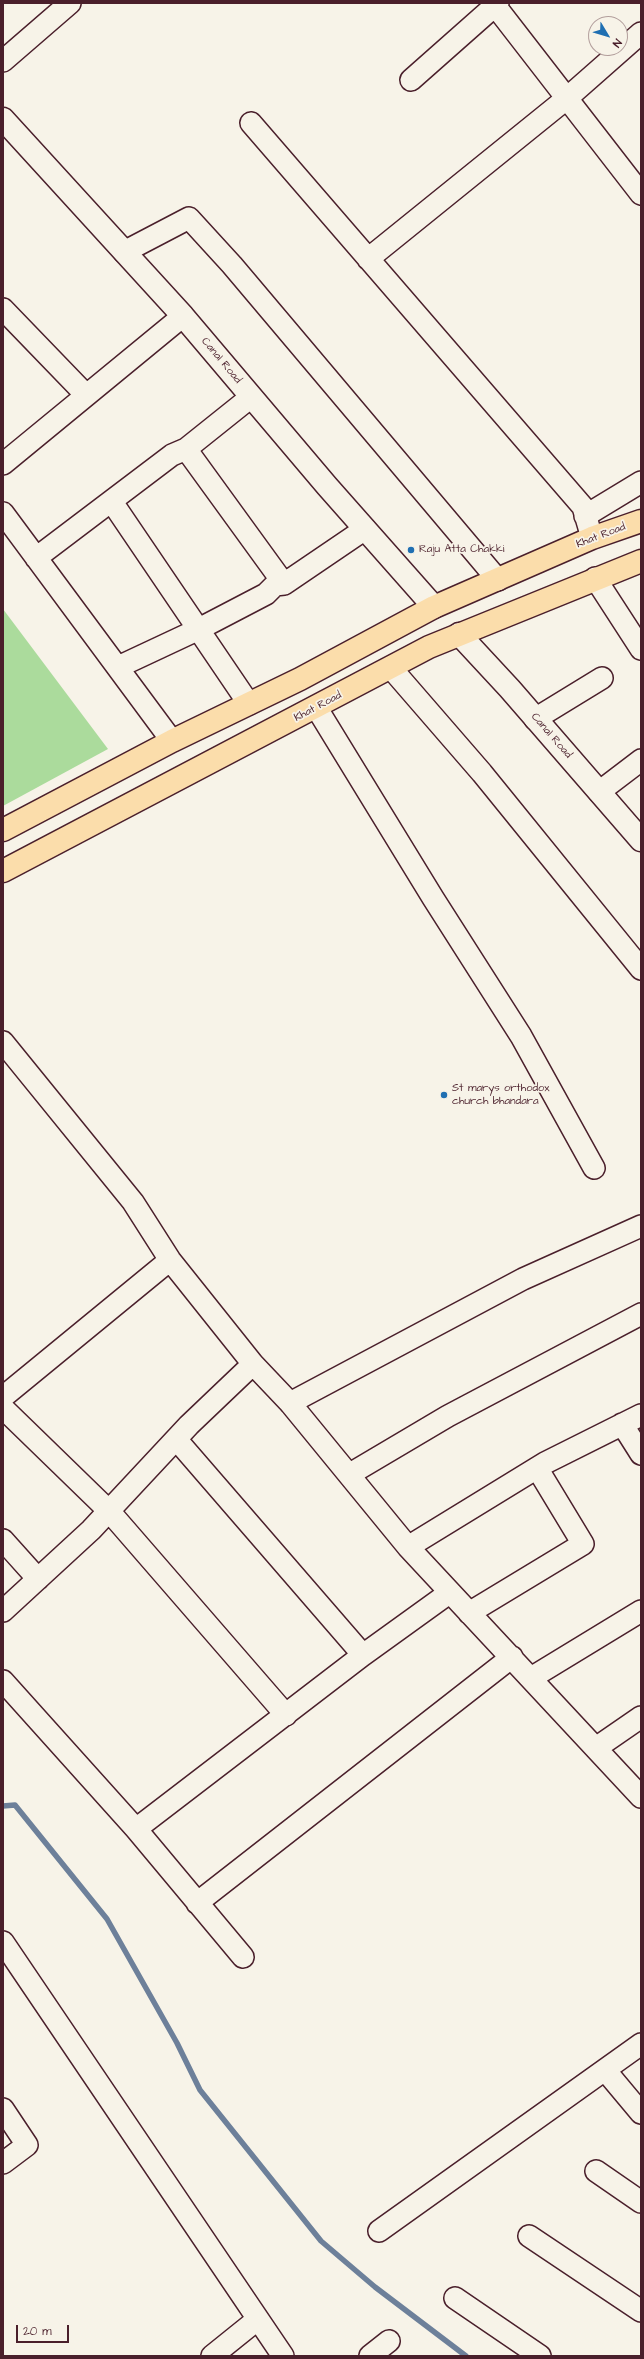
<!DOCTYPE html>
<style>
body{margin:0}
#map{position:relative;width:644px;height:2359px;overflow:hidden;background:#f7f3e8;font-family:"Architects Daughter",sans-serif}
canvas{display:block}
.frame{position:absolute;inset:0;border:4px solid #4a1f2b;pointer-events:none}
.north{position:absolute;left:588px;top:16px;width:40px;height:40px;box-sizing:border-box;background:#f7f3e8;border:1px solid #b29e9c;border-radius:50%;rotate:128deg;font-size:11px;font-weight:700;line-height:16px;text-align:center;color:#4a1f2b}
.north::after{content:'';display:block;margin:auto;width:14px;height:18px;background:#1f6fb2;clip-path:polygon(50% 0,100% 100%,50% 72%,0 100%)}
.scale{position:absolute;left:16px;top:2325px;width:53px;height:18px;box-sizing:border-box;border:2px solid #4a1f2b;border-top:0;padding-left:5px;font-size:12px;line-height:14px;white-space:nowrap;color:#4a1f2b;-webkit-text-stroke:3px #f7f3e8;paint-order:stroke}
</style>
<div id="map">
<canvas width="644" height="2359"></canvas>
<div class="frame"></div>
<div class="north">N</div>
<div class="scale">20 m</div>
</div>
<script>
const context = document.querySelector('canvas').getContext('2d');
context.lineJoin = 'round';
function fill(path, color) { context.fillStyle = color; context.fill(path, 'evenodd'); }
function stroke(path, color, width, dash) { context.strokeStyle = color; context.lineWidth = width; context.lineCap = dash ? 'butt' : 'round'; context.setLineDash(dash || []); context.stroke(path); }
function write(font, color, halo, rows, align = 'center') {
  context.font = font + ' "Architects Daughter",sans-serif'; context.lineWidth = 3.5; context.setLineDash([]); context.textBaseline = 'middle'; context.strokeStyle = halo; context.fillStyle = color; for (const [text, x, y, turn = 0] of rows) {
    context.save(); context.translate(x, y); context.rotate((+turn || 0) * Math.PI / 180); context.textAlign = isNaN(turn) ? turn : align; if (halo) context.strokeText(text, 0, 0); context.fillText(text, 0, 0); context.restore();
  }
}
fill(new Path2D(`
 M3,609l105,140 -105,57z`), '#abdb9c');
stroke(new Path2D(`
 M3,1806l12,-1 92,114 70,124 23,47 121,151 54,46 91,69`), '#6d809a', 5.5);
const street = new Path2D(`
 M493,3l148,191
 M3,61l67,-58
 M411,80l87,-77
 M251,123l332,384 9,31
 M124,252l65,-34 43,47 266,315
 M368,259l198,-160 75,-66
 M3,309l83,86
 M186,449l98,135
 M3,464l180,-148
 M112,502l137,202
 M3,513l169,228
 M585,516l56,-34
 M36,558l136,-103 14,-6 65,-52
 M595,578l46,71
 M118,667l79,-37 69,-36 9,-9 9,-1 81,-55
 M391,668l91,105 159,196
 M316,707l117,191 88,138 73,132
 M535,719l67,-41
 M599,792l42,-32
 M3,1042l130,160 37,58 83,104 37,39 118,144 233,250
 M3,1397l167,-137
 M290,1403l233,-124 118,-53
 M3,1408l106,103 177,204
 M622,1424l19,30
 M176,1439l187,216
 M350,1474l98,-58 193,-102
 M3,1540l35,39
 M408,1547l137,-84 96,-48
 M3,1611l88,-81 98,-105 64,-61
 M469,1613l114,-69 -46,-76
 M531,1678l110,-67
 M3,1681l133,148 107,128
 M596,1748l45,-31
 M136,1829l227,-174 86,-62
 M197,1903l315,-246
 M3,1942l280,414
 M605,2070l36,43
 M3,2109l24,36 -24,18
 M596,2171l45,31
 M379,2231l262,-187
 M529,2236l112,75
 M455,2298l85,58
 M212,2356l46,-37
 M370,2356l19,-15`);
const secondary = new Path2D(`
 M3,119l180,197 144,170 107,121
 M459,634l51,55 131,151`);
const highway = new Path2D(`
 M3,830l169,-89 128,-62 134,-72 158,-69 49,-17
 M3,871l426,-224 212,-86`);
stroke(street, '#4a1f2b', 24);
stroke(secondary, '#4a1f2b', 25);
stroke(highway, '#4a1f2b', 25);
stroke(street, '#f7f3e8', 21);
stroke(secondary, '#f7f3e8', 22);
stroke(highway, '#fbddab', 22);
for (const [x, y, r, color] of [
 [411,550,4,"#1f6fb2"],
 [444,1095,4,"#1f6fb2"]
]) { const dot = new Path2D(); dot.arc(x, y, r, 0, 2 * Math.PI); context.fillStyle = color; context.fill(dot); stroke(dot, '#f7f3e8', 1.5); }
write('11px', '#4a1f2b', '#f7f3e8', [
 ["Canal Road",221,361,50],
 ["Khat Road",601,536,-21],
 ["Khat Road",318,707,-28],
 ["Canal Road",551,736,49]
]);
write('11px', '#4a1f2b', '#f7f3e8', [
 ["Raju Atta Chakki",419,550],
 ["St marys orthodox",452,1089],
 ["church bhandara",452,1102]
], 'left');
</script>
